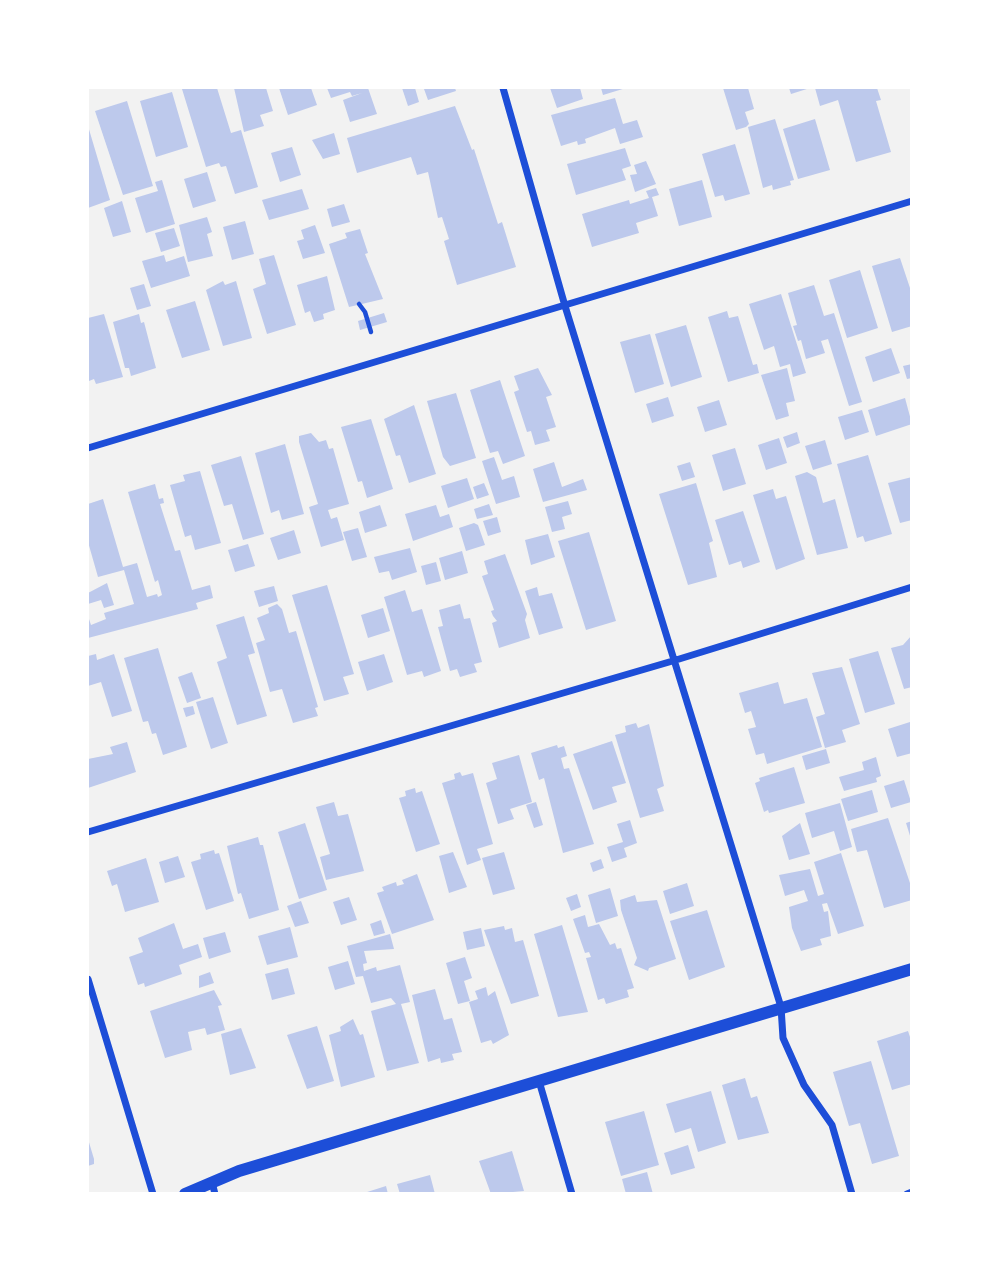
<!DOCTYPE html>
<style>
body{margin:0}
#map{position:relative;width:999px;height:1281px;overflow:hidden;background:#f2f2f2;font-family:Signika,sans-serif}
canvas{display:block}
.frame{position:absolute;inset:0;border:89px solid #fff;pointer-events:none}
</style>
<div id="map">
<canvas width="999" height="1281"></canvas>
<div class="frame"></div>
</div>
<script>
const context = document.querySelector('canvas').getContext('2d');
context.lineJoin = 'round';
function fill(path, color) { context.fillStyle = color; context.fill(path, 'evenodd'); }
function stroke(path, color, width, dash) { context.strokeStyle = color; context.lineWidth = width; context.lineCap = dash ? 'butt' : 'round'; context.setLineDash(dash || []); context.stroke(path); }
fill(new Path2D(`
 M217,88l14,45 10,-3 17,57 -23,7 -9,-28 -5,1 -2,-4 -13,4 -24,-78z
 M234,88h32l7,23 -13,4 4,11 -20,6z
 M279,88h32l6,17 -29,10z
 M327,88h41l9,26 -27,8 -7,-22 19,-7 -10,3 -2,-4 -19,6z
 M402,88h13l4,14 -11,4z
 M455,88l1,3 -28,9 -4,-11z
 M550,88h30l3,11 -26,9z
 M601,88h25l-23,7z
 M723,88h25l6,21 -9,3 4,12 -3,3 -10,3z
 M789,88h21l-19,6z
 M815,88h62l4,12 -5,1 15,51 -35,10 -18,-62 -18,6z
 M172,92l16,55 -32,10 -16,-56z
 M615,98l8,26 14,-4 6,17 -23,7 -5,-16 -30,11 1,4 -8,2 -1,-4 -16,5 -10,-31z
 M127,101l26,85 -30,9 -28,-84z
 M455,106l17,44 2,-1 24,75 4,-2 14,45 -59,18 -13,-44 5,-2 -7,-22 -4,1 -10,-46 -11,3 -6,-18 -54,16 -10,-35z
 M775,119l19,61 -4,1 1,4 -18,5 -1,-5 -9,3 -15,-61z
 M815,119l15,51 -32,9 -15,-50z
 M88,126l22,74 -22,8z
 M334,133l6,21 -17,5 -11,-19z
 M735,144l15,50 -25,7 -2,-6 -8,2 -13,-43z
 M292,147l9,28 -21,7 -9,-29z
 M625,148l6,18 -9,3 4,11 -50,15 -9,-31z
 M646,161l10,23 -21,8 -5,-17 7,-1 -3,-9z
 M207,172l9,29 -23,7 -9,-29z
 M162,180l13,44 -29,9 -11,-35 23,-7 -3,-9z
 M702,180l10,37 -33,9 -10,-37z
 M656,188l3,7 -7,2 6,19 -22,7 3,10 -47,14 -10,-33 47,-14 1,4 19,-6 -3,-7z
 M302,189l7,20 -40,11 -7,-20z
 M122,201l9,31 -18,5 -9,-29z
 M344,204l6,18 -18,5 -5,-18z
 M207,217l5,15 -5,2 6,22 -25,6 -9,-37z
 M245,221l9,33 -22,6 -9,-33z
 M315,225l10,28 -22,6 -6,-18 7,-2 -3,-9z
 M174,228l6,18 -19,6 -6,-19z
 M360,229l8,24 -3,1 18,45 -34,8 -20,-63 18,-6 -2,-5z
 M164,255l2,7 18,-6 6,20 -39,12 -9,-27z
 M274,255l22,70 -29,9 -14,-45 13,-5 -7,-25z
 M900,258l12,36v32l-20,6 -20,-66z
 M860,270l18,58 -31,10 -18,-58z
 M327,276l8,34 -12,4 1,5 -10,3 -4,-11 -5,2 -8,-28z
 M223,281l2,4 11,-4 16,57 -29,8 -17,-56z
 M144,284l7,22 -14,4 -7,-22z
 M814,285l10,31 10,-3 28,89 -13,4 -21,-67 -7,2 4,12 -19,6 -5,-19 -3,1 -5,-15 4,-1 -9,-32z
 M781,294l25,79 -13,4 -3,-13 -10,3 -6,-21 -10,4 -15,-46z
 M195,301l15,49 -28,8 -16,-48z
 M727,311l2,7 9,-2 15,49 4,-1 2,9 -31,9 -20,-65z
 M384,313l3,9 -27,8 -2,-9z
 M104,314l19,63 -27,7 -2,-5 -5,2 -1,-4v-59z
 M139,314l2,9 3,-1 12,46 -25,8 -2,-8h-4l-12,-46z
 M686,325l16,52 -31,10 -16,-53z
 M650,334l14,50 -29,9 -15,-51z
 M891,348l9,25 -27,9 -8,-25z
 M912,364v14l-5,1 -4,-13z
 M538,368l14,27 -6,2 10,30 -10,3 4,11 -15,4 -4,-14 -4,1 -13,-40 5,-2 -5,-14z
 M787,368l8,33 -9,2 3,13 -13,4 -15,-45z
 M500,380l25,76 -22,8 -5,-13 -8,2 -20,-63z
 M456,393l20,65 -26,8 -7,-9 -16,-56z
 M668,397l6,19 -22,7 -6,-19z
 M905,398l7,26 -36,12 -8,-26z
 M719,400l8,25 -22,7 -8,-25z
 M414,405l22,69 -27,9 -9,-28 -4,1 -12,-37z
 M862,410l7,22 -24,8 -7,-23z
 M371,419l22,70 -26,9 -5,-17 -4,1 -17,-55z
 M797,432l3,11 -13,5 -4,-11z
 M311,433l8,9 7,-2 3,9 4,-1 16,56 -21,6 3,9 6,-2 7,23 -23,7 -12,-40 9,-3 -19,-62v-6z
 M779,438l8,25 -21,7 -8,-25z
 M825,440l7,24 -19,6 -8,-24z
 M285,444l19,70 -22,6 -3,-10 -8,3 -16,-60z
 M735,448l11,36 -23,7 -11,-36z
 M868,455l24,79 -27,8 -2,-6 -6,2 -20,-74z
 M241,456l23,78 -21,6 -11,-36 -8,2 -13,-41z
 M494,457l8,23 12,-4 6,21 -24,7 -14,-43z
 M554,462l8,25 21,-8 4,11 -44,12 -10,-33z
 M690,462l5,15 -13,4 -5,-15z
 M200,471l21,72 -26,7 -4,-15 -6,2 -15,-52 15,-4 -2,-6z
 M807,472l9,5 7,26 12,-4 13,49 -31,7 -22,-79z
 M912,477v43l-12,3 -12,-40z
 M467,478l7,21 -26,9 -7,-22z
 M484,483l5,12 -12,4 -4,-12z
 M696,483l17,58 -4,2 8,34 -29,8 -29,-91z
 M155,484l4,15 4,-1 1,5 -4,1 15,47 5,-1 12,40 18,-5 3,13 -17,5 2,6 -110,29v-22l3,9 15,-6 -2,-6 30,-9 -10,-34 -26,7 -10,-35v-38l15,-5 20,68 14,-4 10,34 10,-3 1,3 4,-2 -4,-15 -3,2 -27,-90z
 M773,489l3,10 10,-3 19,63 -29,11 -23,-75z
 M568,501l4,13 -10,3 3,12 -13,3 -7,-25z
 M489,504l4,11 -16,4 -3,-10z
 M380,505l7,21 -22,7 -6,-21z
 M436,505l4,12 9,-3 4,13 -40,14 -8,-27z
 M743,511l17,51 -17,6 -2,-7 -12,4 -14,-45z
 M497,517l4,15 -13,4 -5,-15z
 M474,523l4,2 7,20 -19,6 -7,-23z
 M358,528l9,29 -15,4 -9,-29z
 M294,530l7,23 -23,7 -8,-22z
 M589,532l27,89 -30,9 -28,-89z
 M548,534l7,23 -24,8 -6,-25z
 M248,544l7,22 -20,6 -7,-22z
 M410,548l7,24 -25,8 -3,-9 -10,2 -5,-16z
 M462,551l6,22 -23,7 -6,-22z
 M505,554l22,60 -2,6 5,18 -31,10 -7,-25 5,-2 -4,-5 -2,-5 3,-1 -12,-34 6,-2 -4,-13z
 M436,562l5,19 -15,4 -5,-19z
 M107,583l7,22 -10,3 -3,-8 -13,4v-11z
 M327,585l27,89 -11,3 6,17 -25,7 -32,-106z
 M274,586l4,15 -19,6 -5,-16z
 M537,587l2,9 13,-3 11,35 -24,7 -14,-44z
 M405,590l7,22 10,-3 19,62 -17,6 -2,-6 -15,4 -23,-78z
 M277,604l5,5 7,24 7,-2 22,76 -3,1 3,8 -25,7 -11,-34 -12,3 -14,-49 9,-3 -8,-22 12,-5 -1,-5z
 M460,604l4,15 6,-1 12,44 -8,2 3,8 -17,5 -3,-8 -7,2 -12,-44 5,-1 -4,-16z
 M383,608l7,23 -22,7 -7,-23z
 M244,616l11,37 -7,2 19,61 -30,9 -20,-63 10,-4 -11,-33z
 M912,635v52l-8,2 -13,-41 12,-3z
 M158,648l29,99 -24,8 -7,-22 -4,1 -4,-13 -5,1 -19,-64z
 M878,651l17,53 -30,9 -16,-54z
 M96,654l1,6 17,-6 18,57 -20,6 -11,-35 -13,4v-30z
 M384,654l9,28 -26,9 -9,-29z
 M842,667l18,57 -18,6 4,12 -21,6 -9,-31 9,-3 -13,-41z
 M192,672l9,26 -14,5 -9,-26z
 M778,682l6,22 23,-6 15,49 -55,17 -3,-11 -8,2 -8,-26 8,-2 -5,-16 -6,2 -6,-20z
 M213,697l15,46 -17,6 -15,-47z
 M193,706l2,8 -9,3 -3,-9z
 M910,722l2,31 -15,4 -9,-28z
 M636,723l2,5 11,-4 15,62 -7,3 7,22 -24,7 -25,-83 11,-3 -1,-6z
 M612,741l14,42 -14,4 5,15 -24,8 -20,-56z
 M127,742l9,30 -48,16v-29l25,-5 -3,-7z
 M557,745l1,3 6,-2 3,10 -6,2 3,11 5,-1 25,76 -31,9 -19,-75 -5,2 -8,-27z
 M826,749l4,14 -24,7 -4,-14z
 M519,755l13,47 -22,7 4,10 -16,5 -12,-41 11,-4 -5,-16z
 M876,757l5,19 -5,2 1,4 -33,9 -5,-14 25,-7 -2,-8z
 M794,767l11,36 -36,10 -1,-3 -4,2 -9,-29 5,-2 -1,-3z
 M460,772l2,4 11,-3 20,71 -16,5 4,11 -14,5 -25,-82 13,-4 -1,-5z
 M904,780l7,22 -20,6 -7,-22z
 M415,788l1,5 6,-2 18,53 -24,8 -17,-54 7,-2 -1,-5z
 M872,790l6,22 -30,9 -7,-22z
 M334,802l4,14 10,-2 16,57 -38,9 -6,-23 10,-3 -14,-47z
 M536,802l7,23 -9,3 -8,-23z
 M840,803l12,44 -12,4 -6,-20 -22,7 -7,-25z
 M888,818l24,71v11l-28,8 -17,-58 -10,2 -6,-23z
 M630,820l7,23 -13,5 3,9 -15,5 -5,-15 16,-5 -6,-18z
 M912,821v18h-1l-5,-16z
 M305,823l22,67 -28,9 -21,-67z
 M800,823l10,31 -21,6 -7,-24z
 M258,837l2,8h3l16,65 -30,9 -8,-26 -3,1 -11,-48z
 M214,850l1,4 4,-1 15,48 -28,9 -15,-48 10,-3 -1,-5z
 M453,852l14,35 -18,6 -10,-37z
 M504,852l11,37 -22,6 -11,-37z
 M841,853l23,73 -26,8 -11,-31 -5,1 2,8 4,-1 3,25 -11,3 2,6 -21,6 -9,-23 -3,-21 19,-6 -4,-11 -19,6 -6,-21 31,-6 8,27 6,-2 -10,-32z
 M178,856l7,21 -20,6 -6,-21z
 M146,858l13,44 -34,10 -8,-28 -5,2 -5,-15z
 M601,859l3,9 -11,4 -3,-9z
 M417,874l17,46 -42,14 -15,-41 7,-2 -2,-4 14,-5 1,4 7,-2 -2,-4z
 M687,883l7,23 -24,8 -7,-23z
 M610,888l8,28 -22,7 -8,-28z
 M577,894l4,13 -10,4 -5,-13z
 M635,895l2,7 20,-2 19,59 -27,9 -1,3 -14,-6 3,-7 -16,-48 -1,-10z
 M349,897l8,23 -16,5 -8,-23z
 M301,901l8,22 -14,4 -8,-21z
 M707,910l18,57 -36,13 -19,-59z
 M585,915l3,12 11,-3 11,21 5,-2 2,6 4,-1 13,40 -7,2 2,7 -23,7 -2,-6 -6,2 -12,-42 5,-1 -2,-5 -4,1 -12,-34z
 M381,920l4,13 -11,3 -4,-12z
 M174,923l9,26 15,-5 4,13 -23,8 3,9 -37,13 -1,-4 -6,2 -9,-28 14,-5 -5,-14z
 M562,925l26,87 -30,5 -24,-83z
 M504,926l1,4 7,-2 3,14 8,-2 16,56 -28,8 -27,-74z
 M290,927l8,30 -31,8 -9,-29z
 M481,928l4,18 -18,4 -4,-18z
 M225,932l6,20 -22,7 -6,-21z
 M390,934l4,15 -30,2 3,12 -4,1 1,7 12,-4 1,4 23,-6 10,37 -9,2 18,59 -32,8 -16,-60 25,-7 -5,-6 -20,5 -8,-27 -7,1 -9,-31z
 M465,957l7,21 -8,3 6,20 -12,3 -12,-41z
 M348,961l7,23 -20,6 -7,-23z
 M288,968l7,26 -23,6 -7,-26z
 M210,972l4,11 -15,5v-12z
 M486,987l2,9 7,-5 14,44 -16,9 -2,-4 -10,3 -12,-41 9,-3 -3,-8z
 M435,989l9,31 8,-2 10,34 -10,2 2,6 -13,3 -1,-5 -12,4 -16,-67z
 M214,990l8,15 -4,1 7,24 -18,5 -2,-7 -17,4 4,18 -27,8 -15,-47z
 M353,1019l7,16 3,-1 12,43 -34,10 -12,-52 12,-4 -1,-4z
 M317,1026l17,55 -27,8 -20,-54z
 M241,1028l15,40 -26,7 -9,-41z
 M908,1031l4,12v41l-20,6 -15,-49z
 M871,1061l28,95 -27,8 -12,-41 -11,3 -16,-54z
 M745,1078l6,20 6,-2 12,37 -31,7 -16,-55z
 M711,1091l15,52 -28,9 -7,-24 -16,5 -9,-29z
 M644,1111l15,54 -38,11 -16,-54z
 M88,1139l6,20v5l-6,2z
 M688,1145l7,23 -24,7 -7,-22z
 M512,1151l12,40 -33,3 -12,-33z
 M647,1172l6,22h-27l-4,-15z
 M430,1175l5,19h-35l-3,-10z
 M386,1186l2,8h-24v-1z`), '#bdc9ec');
stroke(new Path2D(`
 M359,304l6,8 6,20`), '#1d4ed8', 4.5);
stroke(new Path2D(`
 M503,88l62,218 216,701 2,31 21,47 28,40 20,69
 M88,448l824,-247
 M88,832l588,-172 236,-73
 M88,979l65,215
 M539,1081l33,113
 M212,1182l3,12
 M907,1194l5,-2`), '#1d4ed8', 7);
stroke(new Path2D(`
 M185,1194l54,-23 673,-202`), '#1d4ed8', 12);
</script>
